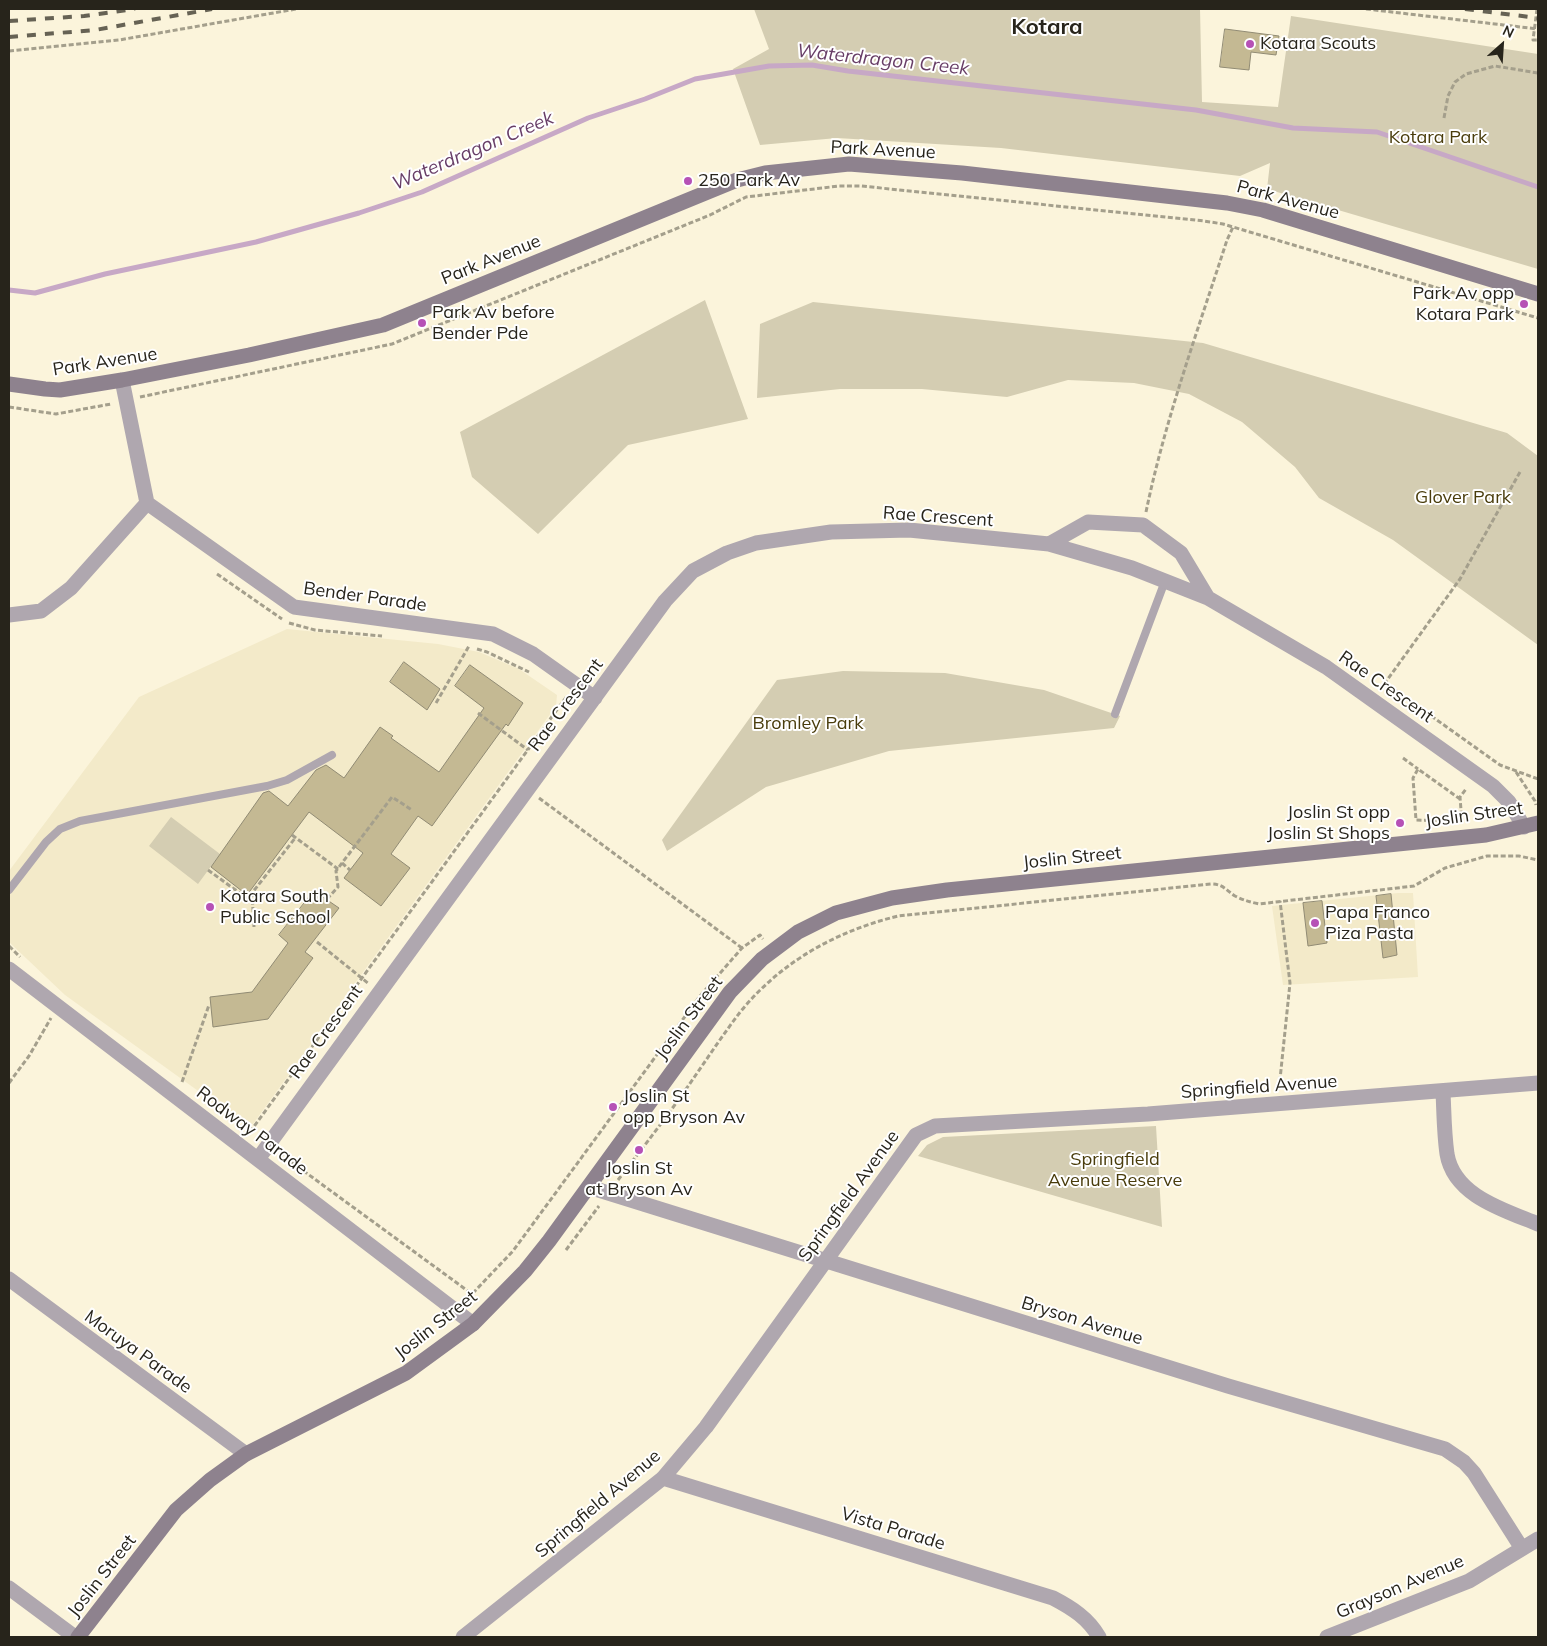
<!DOCTYPE html>
<style>
body{margin:0}
#map{position:relative;width:1547px;height:1646px;overflow:hidden;background:#fbf4db;font-family:Mulish,sans-serif}
canvas{display:block}
.frame{position:absolute;inset:0;border:10px solid #27241b;pointer-events:none}
.north{position:absolute;left:1477px;top:20px;width:50px;height:50px;-webkit-text-stroke:4px #fff;paint-order:stroke;rotate:26deg;font-size:14px;font-weight:700;line-height:20px;text-align:center;color:#27241b}
.north::after{content:'';display:block;margin:auto;width:18px;height:22px;background:#27241b;clip-path:polygon(50% 0,100% 100%,50% 72%,0 100%)}
</style>
<div id="map">
<canvas width="1547" height="1646"></canvas>
<div class="frame"></div>
<div class="north">N</div>
</div>
<script>
const context = document.querySelector('canvas').getContext('2d');
context.lineJoin = 'round';
function fill(path, color) { context.fillStyle = color; context.fill(path, 'evenodd'); }
function stroke(path, color, width, dash) { context.strokeStyle = color; context.lineWidth = width; context.lineCap = dash ? 'butt' : 'round'; context.setLineDash(dash || []); context.stroke(path); }
function write(font, color, halo, rows, align = 'center') {
  context.font = font + ' Mulish,sans-serif'; context.lineWidth = 4; context.setLineDash([]); context.textBaseline = 'middle'; context.strokeStyle = halo; context.fillStyle = color; for (const [text, x, y, turn = 0] of rows) {
    context.save(); context.translate(x, y); context.rotate((+turn || 0) * Math.PI / 180); context.textAlign = isNaN(turn) ? turn : align; if (halo) context.strokeText(text, 0, 0); context.fillText(text, 0, 0); context.restore();
  }
}
fill(new Path2D(`
 M287,629l151,15 41,8 40,17 38,26 -1,11 -303,418h-9l-179,-129 -56,-53v-71l130,-174z
 M1398,893h15l5,84 -135,8 -11,-79z`), '#f3eac9');
fill(new Path2D(`
 M754,9h446l2,93 76,5 13,-91 247,38v215l-271,-80 3,-26 -30,13 -239,-28 -164,-10 -77,7 -27,-76 36,-20z
 M705,300l43,119 -120,26 -90,89 -66,-57 -12,-45z
 M813,302l390,41 304,90 31,23v189l-145,-105 -74,-42 -24,-31 -53,-45 -53,-28 -55,-11 -66,-3 -61,17 -85,-8h-82l-83,9 3,-74z
 M843,671l102,2 99,17 76,26 -6,12 -225,23 -123,36 -99,64 -5,-11 115,-160z
 M171,817l49,37 -22,30 -49,-38z
 M1156,1126l6,101 -244,-71 9,-11 16,-8z`), '#d4cdb2');
stroke(new Path2D(`
 M9,290l26,3 70,-19 151,-32 103,-29 63,-21 166,-74 57,-19 50,-20 74,-13 43,-1 36,6 348,39 97,18 84,4 161,55`), '#c7a8c6', 5);
const building = new Path2D(`
 M1225,29l54,7 -3,19 -25,-3 -2,18 -29,-3z
 M404,662l36,27 -13,21 -37,-28z
 M470,665l53,38 -15,23 -2,-2 -74,102 -14,-10 -27,38 19,14 -29,38 -37,-28 19,-25 -54,-41 -62,83 -36,-28 52,-74 6,-2 19,15 28,-36 10,-5 18,13 36,-51 13,9 -2,2 48,34 45,-64 -29,-22z
 M314,891l25,17 -34,44 8,6 -45,61 -55,8 -3,-30 42,-5 36,-49 -9,-8z
 M1391,894l6,61 -14,3 -7,-62z
 M1322,901l5,42 -19,3 -5,-43z`);
fill(building, '#c4b993');
stroke(building, '#918b74', 1);
stroke(new Path2D(`
 M1366,9l172,20
 M1537,9l-4,31h5
 M9,51l110,-11 177,-31
 M1444,118l4,-22 7,-14 11,-8 29,-8 43,7
 M140,397l252,-53 318,-129 36,-18 93,-11h22l343,35 19,3 315,94
 M9,407l47,7 55,-10
 M1520,472l-60,107 -75,104 115,82 38,14
 M1146,512c19,-92 52,-182 81,-272l6,-13
 M217,574l65,45
 M289,623l26,7 67,6
 M477,649l10,3 42,20
 M436,703l33,-57
 M478,713l50,37
 M1403,758l15,11
 M1516,772l19,29 1,4
 M539,798l203,150
 M1459,821l-43,-1 -3,-42 5,-9 42,30
 M1462,823l-2,-26 6,-8
 M292,835l46,34
 M342,863l8,7
 M208,870l44,32
 M327,899l11,-12 -2,-16 56,-74 20,13
 M254,927l-2,-34 44,-56
 M317,942l52,42
 M9,946l11,11
 M182,1082l27,-77
 M9,1083l20,-27 22,-38
 M1279,1089l11,-106 -10,-82
 M250,1132l317,-436
 M279,1153l193,141 41,-43 187,-255 42,-48 18,-13 3,4
 M618,1180c22,-29 45,-58 66,-88 19,-27 37,-55 57,-81 41,-50 96,-80 157,-95l313,-32c12,0 15,6 24,12 8,4 15,6 24,8l155,-18 31,-18 42,-12h32l19,4
 M566,1250l33,-44`), '#a49f8c', 3, [5, 2.5]);
stroke(new Path2D(`
 M1115,714l50,-133
 M9,890l37,-48 14,-13 20,-8 187,-35 20,-6 45,-25`), '#afa7af', 8);
stroke(new Path2D(`
 M122,380l25,123 147,104 199,27 40,20 62,44
 M1049,544l39,-22 55,3 38,28 27,45
 M9,615l32,-4 30,-23 76,-85
 M9,969l464,355
 M1443,1092c1,20 1,41 4,62 7,42 57,56 91,70
 M258,1159l407,-558 28,-30 34,-18 29,-10 75,-11 78,-2 140,14 83,24 76,30 118,69 167,119 16,16 15,25
 M589,1187l639,199 217,63 19,13 10,11 47,74
 M9,1279l237,175
 M663,1478l390,120c19,10 35,20 46,39
 M9,1588l66,49
 M463,1637l200,-159 43,-51 210,-292 19,-9 213,-12 390,-31
 M1327,1637l142,-56 69,-42`), '#afa7af', 15);
stroke(new Path2D(`
 M9,384l36,5 15,1 62,-10 127,-25 134,-30 354,-145 28,-7 84,-9 113,9 265,30 36,7 275,84
 M78,1637l98,-127 34,-30 36,-26 160,-81 67,-49 52,-53 24,-30 181,-249 32,-33 36,-27 38,-19 56,-15 55,-8 539,-55 52,-12`), '#8e828e', 15);
stroke(new Path2D(`
 M1465,9l73,9
 M9,21l75,-5 51,-7
 M9,37l86,-7 117,-21`), '#666254', 4, [9, 9]);
for (const [x, y, r, color] of [
 [1250,44,5,"#b651b6"],
 [688,181,5,"#b651b6"],
 [1524,304,5,"#b651b6"],
 [422,323,5,"#b651b6"],
 [1400,823,5,"#b651b6"],
 [210,907,5,"#b651b6"],
 [1315,923,5,"#b651b6"],
 [613,1107,5,"#b651b6"],
 [639,1150,5,"#b651b6"]
]) { const dot = new Path2D(); dot.arc(x, y, r, 0, 2 * Math.PI); context.fillStyle = color; context.fill(dot); stroke(dot, '#fff', 2); }
write('18px', '#27241b', '#fff', [
 ["Kotara Scouts",1260,44],
 ["250 Park Av",698,181],
 ["Park Av opp",1514,294,"right"],
 ["Kotara Park",1514,315,"right"],
 ["Park Av before",432,313],
 ["Bender Pde",432,334],
 ["Joslin St opp",1390,813,"right"],
 ["Joslin St Shops",1390,834,"right"],
 ["Kotara South",220,897],
 ["Public School",220,918],
 ["Papa Franco",1325,913],
 ["Piza Pasta",1325,934],
 ["Joslin St",623,1097],
 ["opp Bryson Av",623,1118],
 ["Joslin St",639,1169,"center"],
 ["at Bryson Av",639,1190,"center"]
], 'left');
write('18px', '#493c0b', '#fff', [
 ["Kotara Park",1438,138],
 ["Glover Park",1463,498],
 ["Bromley Park",808,724],
 ["Springfield",1115,1160],
 ["Avenue Reserve",1115,1181]
]);
write('18px', '#27241b', '#fff', [
 ["Park Avenue",883,150,3],
 ["Park Avenue",1288,200,15],
 ["Park Avenue",491,260,-22],
 ["Park Avenue",105,362,-9],
 ["Rae Crescent",938,517,4],
 ["Bender Parade",365,597,8],
 ["Rae Crescent",1386,687,35],
 ["Rae Crescent",566,705,-53],
 ["Joslin Street",1474,815,-8],
 ["Joslin Street",1072,858,-6],
 ["Joslin Street",689,1018,-53],
 ["Rae Crescent",326,1032,-54],
 ["Springfield Avenue",1259,1087,-4],
 ["Rodway Parade",252,1131,37],
 ["Springfield Avenue",849,1196,-54],
 ["Bryson Avenue",1082,1321,17],
 ["Joslin Street",436,1325,-38],
 ["Moruya Parade",138,1352,36],
 ["Springfield Avenue",598,1504,-40],
 ["Vista Parade",893,1529,17],
 ["Joslin Street",102,1576,-52],
 ["Grayson Avenue",1400,1587,-23]
]);
write('italic 19px', '#683e67', '#fff', [
 ["Waterdragon Creek",883,60,6],
 ["Waterdragon Creek",473,151,-23]
]);
write('bold 22px', '#27241b', '#fff', [
 ["Kotara",1047,27]
]);
</script>
